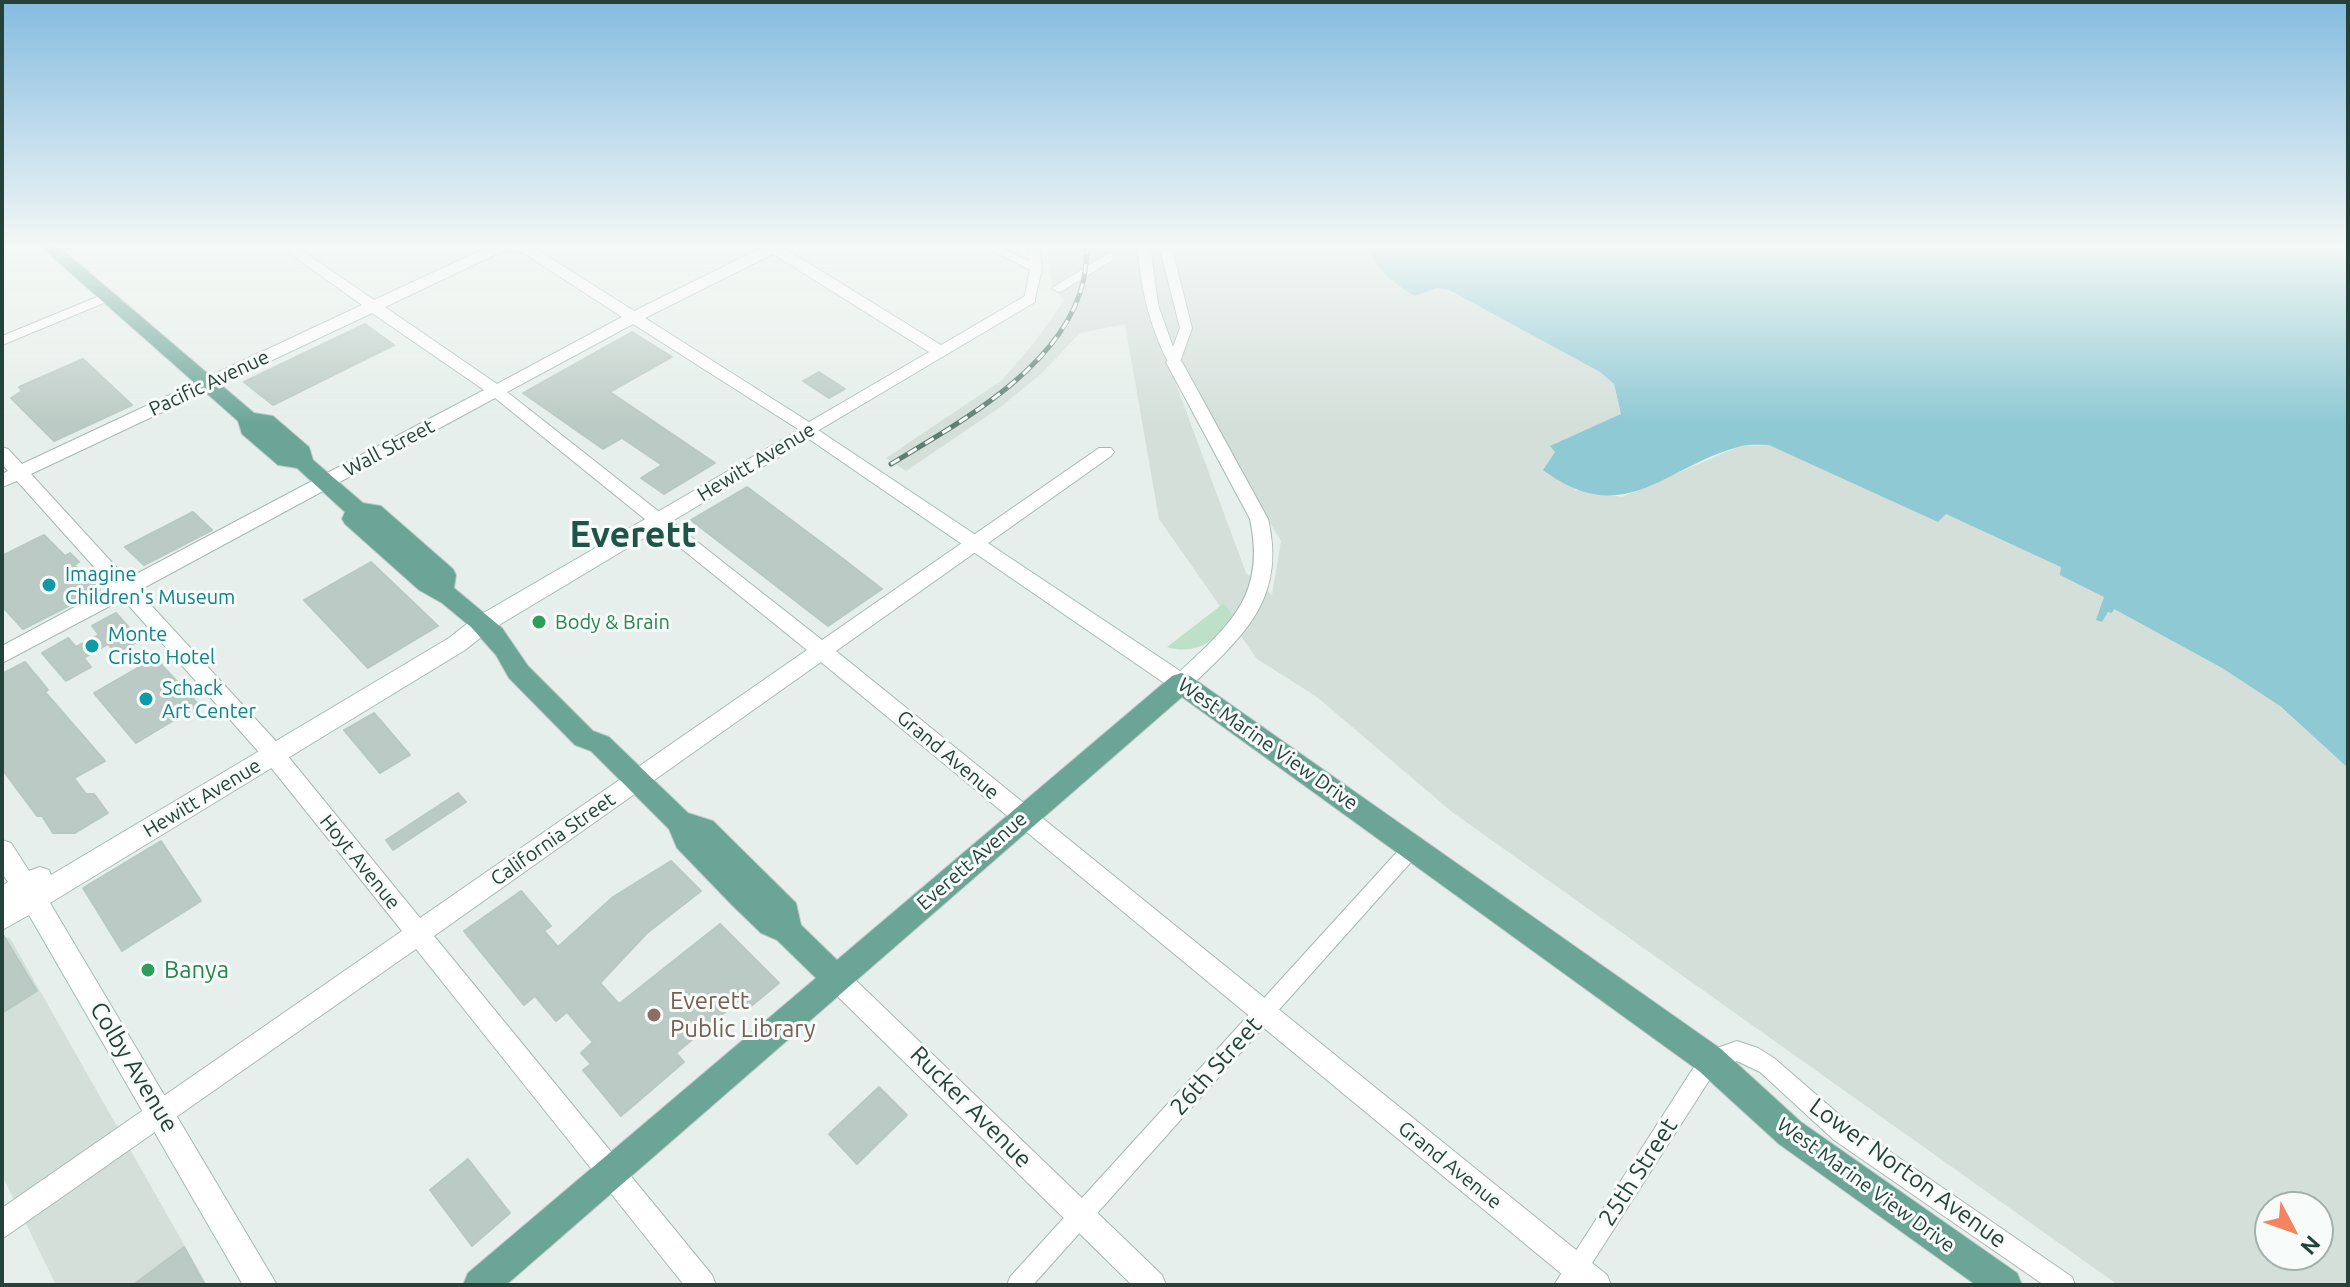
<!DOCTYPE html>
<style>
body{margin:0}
#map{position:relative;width:2350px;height:1287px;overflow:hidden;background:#e6efeb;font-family:Ubuntu,sans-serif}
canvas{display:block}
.frame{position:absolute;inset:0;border:4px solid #24423a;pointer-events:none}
.north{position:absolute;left:2254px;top:1191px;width:80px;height:80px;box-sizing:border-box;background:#f7fbf9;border:2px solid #a3b1ad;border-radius:50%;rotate:131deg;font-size:22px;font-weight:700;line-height:32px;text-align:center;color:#24423a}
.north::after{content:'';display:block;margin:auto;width:28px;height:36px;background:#f4845f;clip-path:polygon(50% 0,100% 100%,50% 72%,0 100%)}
</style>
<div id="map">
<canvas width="2350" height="1287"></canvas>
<div class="frame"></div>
<div class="north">N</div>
</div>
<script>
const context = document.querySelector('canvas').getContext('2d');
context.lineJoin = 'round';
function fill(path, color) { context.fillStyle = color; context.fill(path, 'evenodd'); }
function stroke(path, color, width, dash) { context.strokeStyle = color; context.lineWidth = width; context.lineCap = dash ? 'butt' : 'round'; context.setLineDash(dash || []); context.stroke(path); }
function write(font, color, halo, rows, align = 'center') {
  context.font = font + ' Ubuntu,sans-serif'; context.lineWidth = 6; context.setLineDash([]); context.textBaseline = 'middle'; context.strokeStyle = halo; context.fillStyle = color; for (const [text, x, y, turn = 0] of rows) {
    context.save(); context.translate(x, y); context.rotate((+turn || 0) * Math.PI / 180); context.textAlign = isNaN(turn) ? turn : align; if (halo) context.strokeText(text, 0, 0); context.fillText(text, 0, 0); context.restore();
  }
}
fill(new Path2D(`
 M1046,245h348l-23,8 44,43 22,-8 12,2 151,82 14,12 7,30 -65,37 19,39 47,7 118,-51 29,-1 368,131 -34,33 -6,11 17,-11 108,59 54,35 72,65v517h-230l-666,-473 -135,-115 -60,-38 -98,-140 -34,-195 -45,9 -38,40 -40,33 -96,65 -20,-13 116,-78 32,-37 30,-43 -12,-14zM1159,338l122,203 -9,54 -26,-22zM2270,1207h48v48h-48z
 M2,937l8,1 197,347h-151l-54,-110z`), '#d4dfda');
fill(new Path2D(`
 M1224,603l9,13c-15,24 -37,40 -66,31z`), '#bfe0c8');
fill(new Path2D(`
 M1373,245h975v523l-68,-62 -58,-38 -108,-59 -2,4 -4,-1 -6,10 -6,-2 8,-23 -44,-22 1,-8 -115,-53 -8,8 -169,-77c-10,0 -22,-1 -31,2 -76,21 -114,83 -195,23l12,-18 -5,-6 71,-32 -7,-30 -14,-12 -151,-82 -12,-2 -22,8c-18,-10 -36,-24 -44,-43l9,-4z`), '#8ec9d4');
const building = new Path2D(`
 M365,324l29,21 -121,60 -29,-23z
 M632,332l40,25 -62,35 105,71 -51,31 -23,-16 21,-13 -40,-27 -19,11 -80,-56z
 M83,359l49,46 -78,36 -43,-43 11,-7 -3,-4z
 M819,372l26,17 -16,9 -26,-17z
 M747,487l91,68 44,34 -54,37 -137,-106z
 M193,512l19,18 -68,35 -19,-18z
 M44,535l21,21 5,-3 9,9 -5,3 26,25 -77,39 -21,-23v-50z
 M371,562l67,64 -70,42 -64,-68z
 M116,613l24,27 -24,13 -8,-9 -24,14 7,9 -25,14 -24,-28 26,-15 8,9 23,-12 -7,-9z
 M155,658l44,47 -63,38 -42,-50z
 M25,662l23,28 -3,2 60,69 -31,17 12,16h8l14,19 -33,20h-22l-11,-17h-5l-35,-47v-95z
 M374,713l36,42 -30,18 -36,-43z
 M458,793l8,9 -73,48 -7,-10z
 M161,841l40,60 -79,50 -39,-63z
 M671,861l30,30 -54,42 -47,50 19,21 101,-80 59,59 -29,24 -8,-9 -66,55 8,9 -63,54 -38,-46 8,-6 -10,-11 12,-11 -26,-30 -11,9 -21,-25 -11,9 -60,-74 57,-40 30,35 -7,5 14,16 55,-50z
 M2,933l35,58 -35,22z
 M879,1087l28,28 -50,49 -28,-30z
 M468,1159l42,54 -38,33 -42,-56z
 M184,1247l21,38h-72z`);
fill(building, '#bbcac4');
stroke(building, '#b8c9c2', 2);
const minor = new Path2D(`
 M982,245h14l33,16 -2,-16h12l3,24 -8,33h-8l-2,-3 6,-29z
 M1138,245h12l8,60 15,42 7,-19 -21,-83h12l21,83 -13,37 -5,1 -6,-4c-19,-38 -28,-75 -30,-117z
 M1109,253l4,1v6l-51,31 -4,1 -6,-4z
 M107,293l4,1v6l-109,45v-9z
 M1413,839l6,2 3,6 -3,6 -386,432h-26l3,-8 397,-436z
 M1737,1041l21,7 16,10 76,66 222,153 3,8h-31l-210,-145 -74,-68 -23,-11 -20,7 -139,217h-24l149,-232z`);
const tertiary = new Path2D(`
 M278,245h16l80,55 118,-55h38l104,66 129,-64 -1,-2h24l-2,3 157,97 84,-49h10v6l-226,134 -176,-112 -126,68 315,248 277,-192h12l3,4 -3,4 -275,195 771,624 4,10h-36l-754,-623 -387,274 278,339 4,10h-32l-268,-336 -414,290v-31l400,-277 -145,-181 -134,-151 -121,64v-17l110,-59 -95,-106 -15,6v-13l6,-3 -6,-7v-17l6,2 14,15 340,-159zM505,250l17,2 100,65 -125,67 -112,-77zM773,254l156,98 -120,70 -164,-104zM372,313l112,77 -357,189 -96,-105zM495,398l312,252 -387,268 -147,-180 -135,-147z
 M1174,357l8,5 86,157c19,81 -26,118 -80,170h-14l-3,-6 3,-6c53,-50 93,-79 76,-158l-84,-157z
 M836,967l9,3 317,305 4,10h-34l-305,-299 -3,-8 3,-8z`);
const secondary = new Path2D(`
 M809,424l380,253 3,6 -3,6 -8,3 -8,-3 -364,-250 -320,192 -24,19 -415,253 227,382h-34l-214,-370 -27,15v-44l6,-4 -6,-9v-33l9,3 18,28 11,-4 9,3 2,5 398,-237 24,-19z`);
const primary = new Path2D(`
 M39,245h18l197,168 19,3 36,31 4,13 50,43 18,3 72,63 3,6 -2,13 48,40 26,38 65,65 16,6 79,76 25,8 83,82 5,22 36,35 335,-284 9,-3 9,3 531,373 80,73 216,151 5,12h-46l-197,-141 -80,-73 -517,-374 -676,588h-43l5,-12 348,-295 -39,-38 -16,-7 -28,-27 -56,-58 -8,-19 -78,-78 -16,-6 -66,-67 -13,-23 -25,-28 -29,-24 -23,-13 -74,-66 -3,-5 3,-7 -48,-44 -19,-3 -36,-31 -4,-13z`);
stroke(minor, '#a8b8b2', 2);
stroke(tertiary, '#a8b8b2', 2);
stroke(secondary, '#a4bbb3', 2);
stroke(primary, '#c2cac8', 2);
fill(minor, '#fff');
fill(tertiary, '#fff');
fill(secondary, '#fff');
fill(primary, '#6aa596');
const rail = new Path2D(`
 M891,464c69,-42 172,-97 192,-182 3,-12 3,-25 5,-37`);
stroke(rail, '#5f7d75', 5);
stroke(rail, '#f7fbf9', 3, [10]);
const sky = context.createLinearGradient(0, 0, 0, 425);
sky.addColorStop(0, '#84bce0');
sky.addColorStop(0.58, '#f4f8f6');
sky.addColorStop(1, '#f4f8f600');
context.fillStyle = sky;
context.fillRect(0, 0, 2350, 425);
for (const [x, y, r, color] of [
 [49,585,8,"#0f9aa8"],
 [539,622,8,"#2e9e5b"],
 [92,646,8,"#0f9aa8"],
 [146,699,8,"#0f9aa8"],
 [148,970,8,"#2e9e5b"],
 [654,1015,8,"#8d6e63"]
]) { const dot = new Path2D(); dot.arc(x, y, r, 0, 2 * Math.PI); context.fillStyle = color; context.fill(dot); stroke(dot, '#f7fbf9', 3); }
write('20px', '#24423a', '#f7fbf9', [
 ["Pacific Avenue",209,383,-25],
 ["Wall Street",389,448,-28],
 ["Hewitt Avenue",756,462,-31],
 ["West Marine View Drive",1268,744,35],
 ["Grand Avenue",948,755,40],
 ["Hewitt Avenue",202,798,-31],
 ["California Street",553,839,-35],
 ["Everett Avenue",972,861,-41],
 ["Hoyt Avenue",360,862,51],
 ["Grand Avenue",1450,1165,39],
 ["West Marine View Drive",1866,1185,36]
]);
write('20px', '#0d838f', '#f7fbf9', [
 ["Imagine",65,574],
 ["Children's Museum",65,597],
 ["Monte",108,634],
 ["Cristo Hotel",108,657],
 ["Schack",162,688],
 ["Art Center",162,711]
], 'left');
write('20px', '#27864d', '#f7fbf9', [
 ["Body & Brain",555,622]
], 'left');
write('24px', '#27864d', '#f7fbf9', [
 ["Banya",164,970]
], 'left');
write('24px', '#785e54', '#f7fbf9', [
 ["Everett",670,1001],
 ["Public Library",670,1029]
], 'left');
write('24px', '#24423a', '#f7fbf9', [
 ["26th Street",1216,1066,-48],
 ["Colby Avenue",134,1067,59],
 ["Rucker Avenue",971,1107,45],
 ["25th Street",1638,1172,-57],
 ["Lower Norton Avenue",1908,1173,36]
]);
write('bold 36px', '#1f5548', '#f7fbf9', [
 ["Everett",633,535]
]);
</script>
